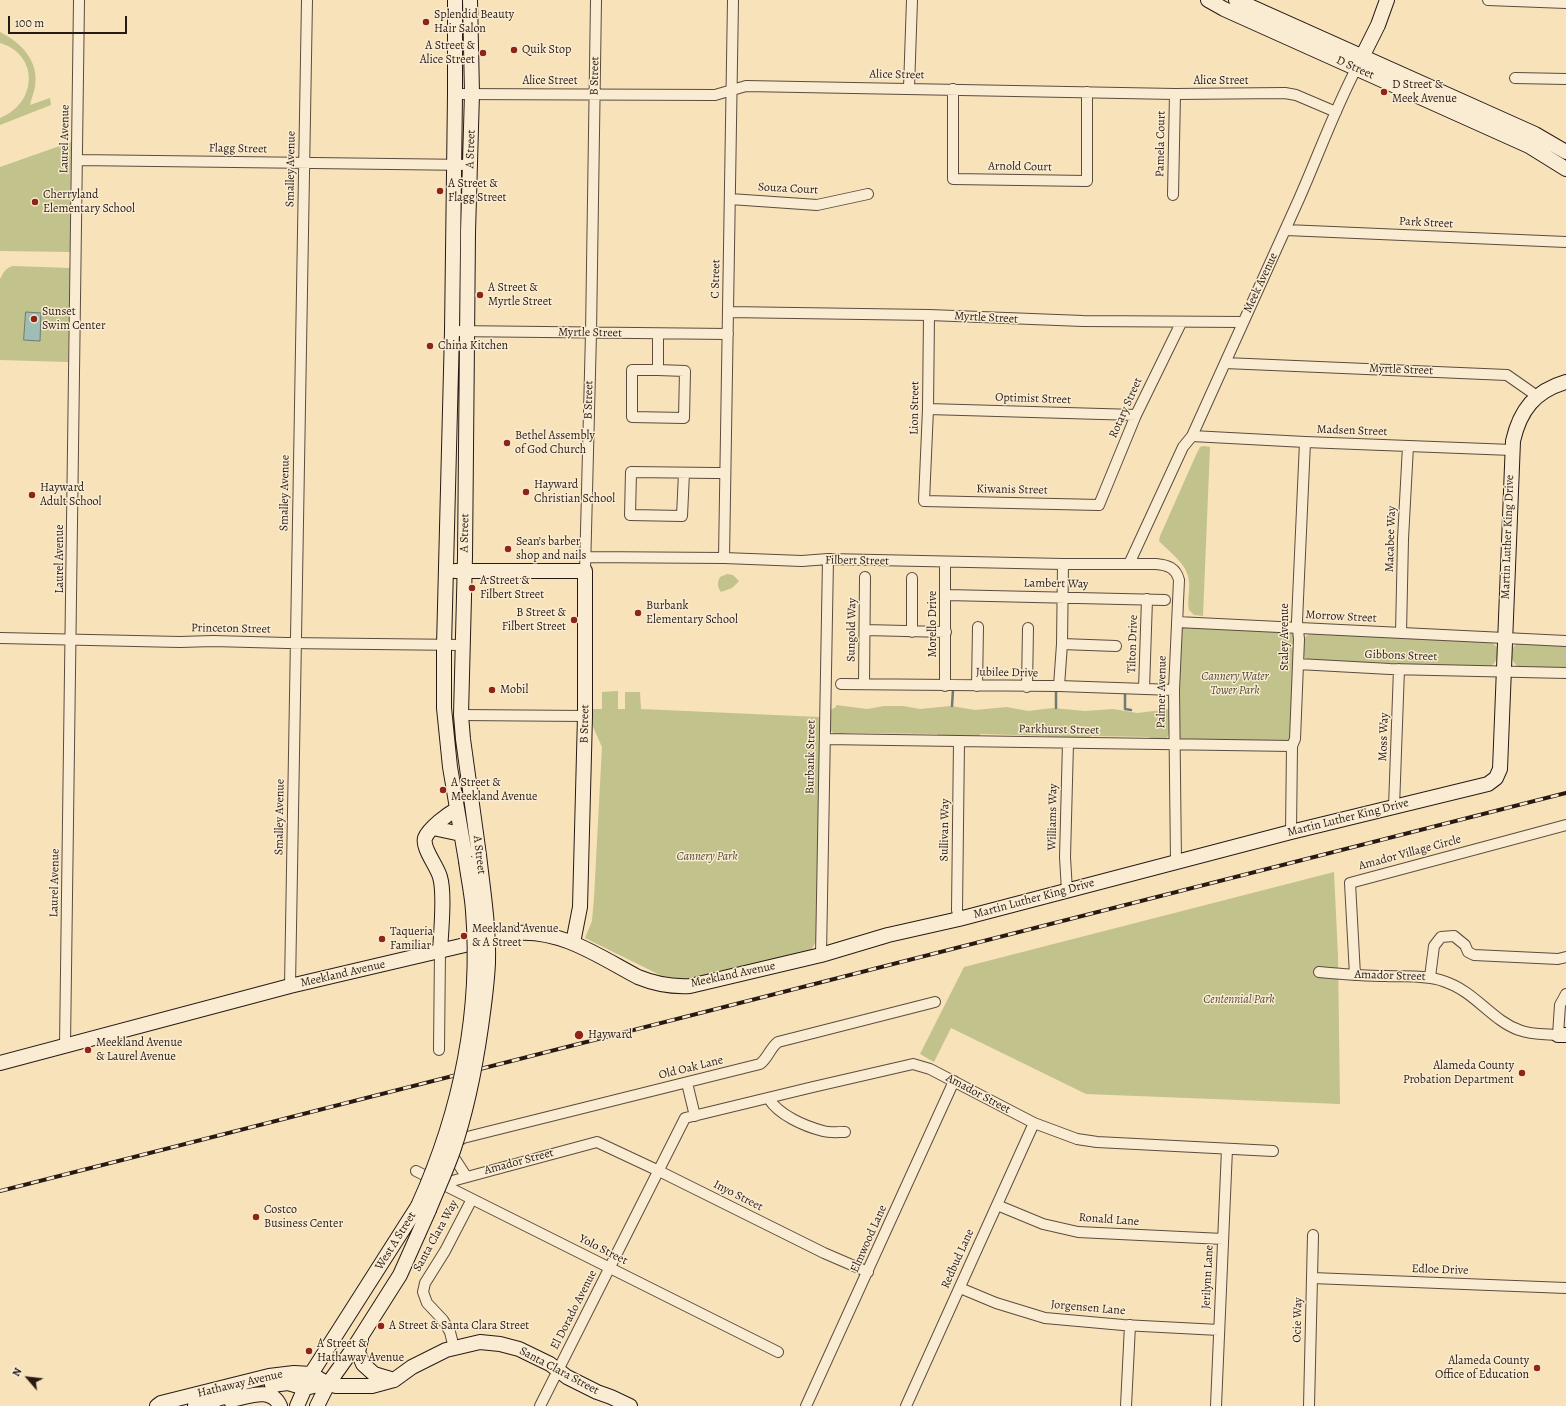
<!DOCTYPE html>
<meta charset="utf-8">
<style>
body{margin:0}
#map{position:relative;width:1566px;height:1406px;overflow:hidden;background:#f8e2b9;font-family:Alegreya,serif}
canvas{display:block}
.north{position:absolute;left:8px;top:1358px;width:40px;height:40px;-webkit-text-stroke:3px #faecd2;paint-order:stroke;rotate:298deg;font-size:11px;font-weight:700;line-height:16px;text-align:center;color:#271a15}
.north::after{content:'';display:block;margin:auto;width:14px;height:18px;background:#271a15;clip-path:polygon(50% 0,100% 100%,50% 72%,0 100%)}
.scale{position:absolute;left:8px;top:16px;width:119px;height:18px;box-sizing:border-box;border:2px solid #271a15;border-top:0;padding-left:5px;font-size:12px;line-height:14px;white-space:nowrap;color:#271a15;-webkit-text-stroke:3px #faecd2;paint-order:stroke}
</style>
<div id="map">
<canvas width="1566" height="1406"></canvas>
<div class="north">N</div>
<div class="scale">100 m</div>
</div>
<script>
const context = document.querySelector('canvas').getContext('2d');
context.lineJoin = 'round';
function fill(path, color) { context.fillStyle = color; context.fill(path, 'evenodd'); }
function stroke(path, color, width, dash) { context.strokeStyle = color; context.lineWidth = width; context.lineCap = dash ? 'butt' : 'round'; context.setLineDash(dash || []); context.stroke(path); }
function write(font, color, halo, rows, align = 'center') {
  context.font = font + ' Alegreya,serif'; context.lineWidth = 3; context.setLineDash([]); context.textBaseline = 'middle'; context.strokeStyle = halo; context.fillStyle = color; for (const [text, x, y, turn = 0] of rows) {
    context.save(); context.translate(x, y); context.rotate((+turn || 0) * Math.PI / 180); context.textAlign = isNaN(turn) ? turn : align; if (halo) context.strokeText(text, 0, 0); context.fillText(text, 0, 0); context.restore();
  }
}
fill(new Path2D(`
 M0,32c22,11 39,29 35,55 -1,6 -4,12 -5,18l20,-7 1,7 -51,20v-7c38,-15 39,-64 0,-75z
 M71,142l-1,110 -70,-1v-84z
 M13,266l57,2 -2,94 -68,-2v-81c4,-7 5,-11 13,-13z
 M1203,446l7,1 -7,169 -9,-1 -5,-5c-2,-9 1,-19 0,-29 -2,-18 -19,-28 -30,-40l1,-5 36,-81 4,-8z
 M727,574l6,1 6,6 -7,7 -11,4c-4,-6 -4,-9 -1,-15z
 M1187,626l106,6 3,7 -4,95 -3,6 -7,2 -97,-2 -5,-2 -3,-6 4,-104z
 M1311,634l179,7 7,6c0,9 1,16 -8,20l-180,-7 -5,-3c-3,-7 -2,-15 2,-21z
 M1519,643l47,2v24l-46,-1c-10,-6 -13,-20 -1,-25z
 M618,691v18h7v-17h15l1,17 179,8 -3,223 -6,10 -124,30 -25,-4 -77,-38 7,-17 2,-23 8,-151 -17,-38h17v-17z
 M836,705l31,4 17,-3h19l17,3 31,-3 24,4 32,-3 21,4 25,-3 32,3 28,-2 24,4 33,-4c0,7 2,28 -5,30 -4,2 -10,1 -14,1l-2,-3 -58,-1 -3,3h-38l-3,-3 -66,-2 -3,3h-38l-3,-3 -91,-1 -3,2h-8l-6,-6v-18l7,-4z
 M1334,872l4,84 2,148 -254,-10 -135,-66 -17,34 -14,-8 44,-87z`), '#c1c28c');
const water = new Path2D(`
 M26,312l15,1 -1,28 -16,-1z`);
fill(water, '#9ebdb4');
stroke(water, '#6e7c74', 1);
stroke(new Path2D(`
 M1125,692v17l6,1
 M952,706l1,-16
 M1056,708v-16`), '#6e7c74', 2.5);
const street = new Path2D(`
 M1488,0l78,3
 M1515,78l51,1
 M909,88l3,-88
 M953,89v90l134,2v-89
 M455,94l260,1 31,-9 429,8 110,-1 11,2 40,17
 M77,160l393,5
 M1173,195l2,-101
 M730,199l87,6 51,-11
 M1286,230l280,12
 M728,312l201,3 154,6 160,1
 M929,315l-1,94 -4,92 175,4 37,-90 45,-92
 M452,331l276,3
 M658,334v36h-26v47l52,1 1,-47 -27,-1
 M1225,363l282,12 30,21
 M928,409l208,6
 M1192,436l113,6 207,8
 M684,473l-2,43 -52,-1 1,-43 84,1h10
 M585,557l139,1 78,3 26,-2 235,5h93c12,1 20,4 23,16l-5,110 2,172
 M724,558l9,-558
 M1129,564l54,-117 9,-11c36,-79 72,-158 107,-237 19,-43 35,-88 57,-130
 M585,571l6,-238 5,-333
 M946,595l219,5
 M1177,622l389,19
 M865,630l81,2
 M912,632v-54
 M1401,633l2,-94 5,-93
 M0,638l180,4 33,-1 74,2 175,2
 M1062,644l54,2
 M1298,664l92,5 176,4
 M864,683l1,-106
 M841,684l218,2 115,4
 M945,686v-124
 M977,686l1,-59
 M1059,686l3,-42 1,-80
 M1027,687l1,-59
 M1144,689l3,-90
 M461,715l124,1
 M825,739l467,7
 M1394,807l5,-138
 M1291,832l1,-86 3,-7 4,-100 -2,-18 8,-179
 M1067,891l-2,-34 3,-114
 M959,919l-2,-9 2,-169
 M821,955l7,-396
 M1319,972c22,2 44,4 67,4 19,1 39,-1 57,5 32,10 48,39 76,49 12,5 27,4 39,5l2,-30 6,-11
 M1355,975l-5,-92 216,-58
 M1430,977l4,-31 7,-9 13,-1 11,9 3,7 6,3 84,4 8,-2
 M290,986l17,-986
 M65,1046l14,-1046
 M439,1050l1,-99
 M687,1083l8,33
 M769,1099c10,16 35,27 54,32 7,2 15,1 22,1
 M416,1171l362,181
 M466,1176l-13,-20 5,-15 5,-3 297,-74c8,-6 10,-16 18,-22l157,-40
 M441,1184l156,-42 62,29 165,82 44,19
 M997,1205l46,19 35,8 145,7
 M1312,1278l254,10
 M960,1288l36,15 49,15 78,7 96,5
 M454,1348l-4,-16 -7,-12 -16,-17 -4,-11 2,-9 20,-32 27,-52
 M540,1406l145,-288 128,-31 100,-23 17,5 104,54 43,16 20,3 176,9
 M806,1406l148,-325
 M906,1406l128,-283
 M1126,1406l4,-81
 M1216,1406l11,-257
 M1309,1406l4,-171`);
const secondary = new Path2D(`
 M455,0v94l-3,237 -8,315v62l6,59 16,94
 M470,0l2,93 -4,139 -3,325 -4,158 2,24 16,116
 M1208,0l16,9 305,137 37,23
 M1236,0l299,134 31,18
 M1359,63l19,-38 9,-25
 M455,571h130v145l-5,191 -7,36
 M433,828l28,6
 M440,951c1,-18 5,-58 0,-74 -3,-11 -18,-29 -15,-39 4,-10 23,-24 32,-29
 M1558,1035h8
 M0,1063l290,-77 226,-53c45,-4 84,24 122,44 17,7 34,10 52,9l131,-31 67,-20 71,-16 332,-87 197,-48 8,-6 4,-9 13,-328c7,-31 22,-50 53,-59
 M361,1339l-3,13 5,12 11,10 20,6
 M272,1385l16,-2 17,5 9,-2
 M230,1400c16,-2 41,-15 50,6
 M157,1406l4,-3 108,-27 25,-3 17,1 17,10 8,2h36l22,-6 18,-13 34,-17 34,-8 20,2 19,5 31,15 17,13 30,15 14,5 19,9
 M195,1406l45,-14
 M297,1406l14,-32 107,-168
 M317,1406l11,-22 27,-38 45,-71 29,-65`);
stroke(street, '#5b4c3e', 12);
stroke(secondary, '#271a15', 16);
stroke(street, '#faecd2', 10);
stroke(secondary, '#faecd2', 14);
const rail = new Path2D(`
 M0,1191l1566,-398`);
stroke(rail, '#271a15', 4);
stroke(rail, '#faecd2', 2.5, [8]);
const secondaryBridge = new Path2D(`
 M418,1206c42,-93 63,-193 55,-295 -1,-17 -5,-34 -7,-50
 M429,1210c8,-20 17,-39 24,-59 14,-41 22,-82 28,-124 3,-21 6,-43 7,-64 1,-36 -5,-73 -9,-108`);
stroke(secondaryBridge, '#271a15', 16, []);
stroke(secondaryBridge, '#faecd2', 14);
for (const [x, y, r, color] of [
 [426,22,4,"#8f2418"],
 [514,50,4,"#8f2418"],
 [483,53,4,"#8f2418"],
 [1384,92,4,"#8f2418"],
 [440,191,4,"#8f2418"],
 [35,202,4,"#8f2418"],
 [480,295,4,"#8f2418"],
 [34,319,4,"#8f2418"],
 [430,346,4,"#8f2418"],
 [507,443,4,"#8f2418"],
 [526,492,4,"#8f2418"],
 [32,495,4,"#8f2418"],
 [508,549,4,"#8f2418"],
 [472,588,4,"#8f2418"],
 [638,613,4,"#8f2418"],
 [574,620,4,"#8f2418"],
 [492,690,4,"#8f2418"],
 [443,790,4,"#8f2418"],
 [464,936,4,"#8f2418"],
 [382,939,4,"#8f2418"],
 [579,1035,5,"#8f2418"],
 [88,1050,4,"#8f2418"],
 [1522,1073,4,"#8f2418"],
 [256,1217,4,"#8f2418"],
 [381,1326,4,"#8f2418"],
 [309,1351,4,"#8f2418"],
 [1537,1368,4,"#8f2418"]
]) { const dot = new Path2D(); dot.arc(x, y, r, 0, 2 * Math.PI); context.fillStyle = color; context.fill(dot); stroke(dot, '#faecd2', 1.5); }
write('12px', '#271a15', '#faecd2', [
 ["Splendid Beauty",434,15],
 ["Hair Salon",434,29],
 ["A Street &",475,46,"right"],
 ["Alice Street",475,60,"right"],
 ["Quik Stop",522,50],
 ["D Street &",1392,85],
 ["Meek Avenue",1392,99],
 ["A Street &",448,184],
 ["Flagg Street",448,198],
 ["Cherryland",43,195],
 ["Elementary School",43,209],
 ["A Street &",488,288],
 ["Myrtle Street",488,302],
 ["Sunset",42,312],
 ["Swim Center",42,326],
 ["China Kitchen",438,346],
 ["Bethel Assembly",515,436],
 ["of God Church",515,450],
 ["Hayward",534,485],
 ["Christian School",534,499],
 ["Hayward",40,488],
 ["Adult School",40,502],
 ["Sean’s barber",516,542],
 ["shop and nails",516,556],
 ["A Street &",480,581],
 ["Filbert Street",480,595],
 ["Burbank",646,606],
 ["Elementary School",646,620],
 ["B Street &",566,613,"right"],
 ["Filbert Street",566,627,"right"],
 ["Mobil",500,690],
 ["A Street &",451,783],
 ["Meekland Avenue",451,797],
 ["Meekland Avenue",472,929],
 ["& A Street",472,943],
 ["Taqueria",390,932],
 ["Familiar",390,946],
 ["Hayward",588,1035],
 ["Meekland Avenue",96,1043],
 ["& Laurel Avenue",96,1057],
 ["Alameda County",1514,1066,"right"],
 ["Probation Department",1514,1080,"right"],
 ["Costco",264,1210],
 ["Business Center",264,1224],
 ["A Street & Santa Clara Street",389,1326],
 ["A Street &",317,1344],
 ["Hathaway Avenue",317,1358],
 ["Alameda County",1529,1361,"right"],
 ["Office of Education",1529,1375,"right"]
], 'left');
write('12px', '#271a15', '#faecd2', [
 ["D Street",1355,68,24],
 ["Alice Street",897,75,1],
 ["B Street",595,76,-89],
 ["Alice Street",550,81],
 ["Alice Street",1221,81],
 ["Laurel Avenue",65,139,-89],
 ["Pamela Court",1161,144,-89],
 ["Flagg Street",238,149,1],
 ["A Street",471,149,-88],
 ["Arnold Court",1020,167,1],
 ["Smalley Avenue",291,169,-89],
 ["Souza Court",788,189,3],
 ["Park Street",1426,223,3],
 ["C Street",716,279,-89],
 ["Meek Avenue",1261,283,-65],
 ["Myrtle Street",986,318,3],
 ["Myrtle Street",590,333,1],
 ["Myrtle Street",1401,370,2],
 ["Optimist Street",1033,399,2],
 ["B Street",589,400,-89],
 ["Lion Street",915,408,-89],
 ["Rotary Street",1126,408,-66],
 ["Madsen Street",1352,431,2],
 ["Kiwanis Street",1012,490,1],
 ["Smalley Avenue",285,493,-89],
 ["A Street",465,533,-89],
 ["Martin Luther King Drive",1508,537,-88],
 ["Macabee Way",1391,539,-88],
 ["Laurel Avenue",60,559,-90],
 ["Filbert Street",857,561,1],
 ["Lambert Way",1056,584,1],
 ["Morrow Street",1341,617,3],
 ["Morello Drive",933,624,-90],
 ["Princeton Street",231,629,1],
 ["Sungold Way",852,630,-89],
 ["Staley Avenue",1285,637,-90],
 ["Tilton Drive",1133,644,-88],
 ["Gibbons Street",1401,656,2],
 ["Jubilee Drive",1007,673,1],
 ["Palmer Avenue",1162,692,-89],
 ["B Street",585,724,-89],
 ["Parkhurst Street",1059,730,1],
 ["Moss Way",1384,737,-88],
 ["Burbank Street",811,757,-89],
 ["Smalley Avenue",280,817,-89],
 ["Williams Way",1053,817,-89],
 ["Martin Luther King Drive",1348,818,-14],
 ["Sullivan Way",945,830,-89],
 ["Amador Village Circle",1410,853,-15],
 ["A Street",479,855,83],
 ["Laurel Avenue",55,883,-89],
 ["Martin Luther King Drive",1034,899,-15],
 ["Meekland Avenue",343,974,-13],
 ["Meekland Avenue",733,975,-12],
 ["Amador Street",1390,976,2],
 ["Old Oak Lane",691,1068,-14],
 ["Amador Street",978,1094,28],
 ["Amador Street",519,1162,-15],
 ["Inyo Street",738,1196,27],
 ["Ronald Lane",1109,1220,4],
 ["Santa Clara Way",436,1236,-61],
 ["Elmwood Lane",869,1239,-66],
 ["West A Street",396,1241,-58],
 ["Yolo Street",603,1250,27],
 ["Redbud Lane",958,1259,-66],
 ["Edloe Drive",1440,1270,2],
 ["Jerilynn Lane",1208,1277,-87],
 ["Jorgensen Lane",1088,1308,5],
 ["El Dorado Avenue",574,1310,-63],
 ["Ocie Way",1298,1320,-88],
 ["Santa Clara Street",559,1371,28],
 ["Hathaway Avenue",240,1384,-13]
]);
write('italic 12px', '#554c39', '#faecd2', [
 ["Cannery Water",1235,677],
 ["Tower Park",1235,691],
 ["Cannery Park",707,857],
 ["Centennial Park",1239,1000]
]);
</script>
